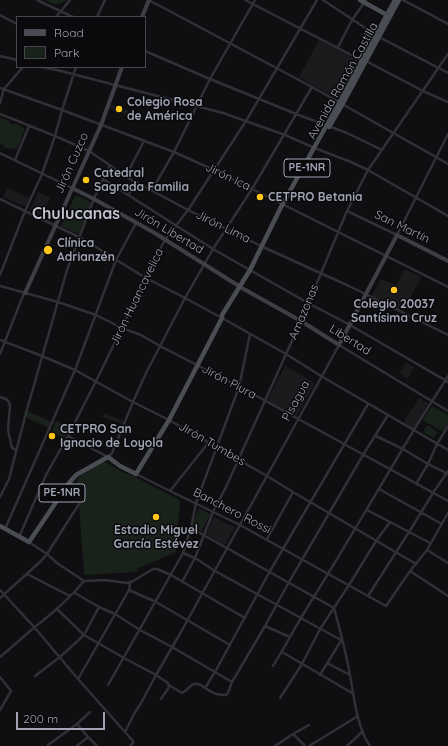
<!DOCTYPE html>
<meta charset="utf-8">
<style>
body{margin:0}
#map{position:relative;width:448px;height:746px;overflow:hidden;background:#0f0f11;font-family:Quicksand,sans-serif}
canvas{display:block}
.legend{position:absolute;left:16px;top:16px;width:130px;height:52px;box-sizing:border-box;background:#0a0a0c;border:1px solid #46474f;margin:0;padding:5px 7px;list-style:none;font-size:12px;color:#9fa3b3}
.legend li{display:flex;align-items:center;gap:8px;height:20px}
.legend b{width:20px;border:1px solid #46474f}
.scale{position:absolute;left:16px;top:712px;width:89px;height:18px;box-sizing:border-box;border:2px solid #9fa3b3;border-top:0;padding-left:5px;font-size:12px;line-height:14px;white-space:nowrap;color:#9fa3b3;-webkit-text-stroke:3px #0a0a0c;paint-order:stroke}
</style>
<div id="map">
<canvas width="448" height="746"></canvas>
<ul class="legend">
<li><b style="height:5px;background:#4b4d55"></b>Road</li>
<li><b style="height:11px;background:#19211b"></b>Park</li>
</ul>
<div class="scale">200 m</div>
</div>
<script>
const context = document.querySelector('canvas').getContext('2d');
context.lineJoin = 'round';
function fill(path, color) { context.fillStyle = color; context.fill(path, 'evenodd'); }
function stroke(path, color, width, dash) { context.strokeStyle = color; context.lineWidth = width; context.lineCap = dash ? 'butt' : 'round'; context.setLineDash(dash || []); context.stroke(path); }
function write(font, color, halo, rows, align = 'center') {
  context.font = font + ' Quicksand,sans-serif'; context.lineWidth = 3; context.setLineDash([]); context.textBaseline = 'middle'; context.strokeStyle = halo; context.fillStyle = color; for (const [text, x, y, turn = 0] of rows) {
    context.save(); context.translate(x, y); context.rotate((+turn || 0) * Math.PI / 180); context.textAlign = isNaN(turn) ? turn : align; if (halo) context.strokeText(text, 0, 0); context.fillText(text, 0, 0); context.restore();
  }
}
fill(new Path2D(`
 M319,40l39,20 -6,13 -2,1v3l-12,23 -39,-23z
 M111,104l18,7 -2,4 -18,-7z
 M7,188l23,10 -4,7 -3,1 -20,-9z
 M38,192l12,6 -7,18 -12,-6 -1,-1 4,-7z
 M405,269l16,8 -18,35 -32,-16 10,-17 15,6z
 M406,362l8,5 -6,12 -8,-6z
 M285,366l30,17 -1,2 -18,32 -29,-16z
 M419,398l9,5v1l-15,25 -10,-6z
 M104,413l19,8 -1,3 -20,-7z
 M214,517l21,10 -10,18 -19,-11 5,-9v-2z`), '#1b1b1e');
fill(new Path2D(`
 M45,0h21c-8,7 -14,4 -21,0z
 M0,117l10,4v2l3,1 1,-1 10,5v4h-1l-2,9 -4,8 -12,-1 -3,-4 -2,-1z
 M77,195l15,8 -13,31 -18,-8 14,-30z
 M432,406l16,9v8l-5,9 -20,-12z
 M27,411l25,11 -3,6 -24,-11z
 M56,421l15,7 -7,11 -13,-7z
 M427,425l11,7 -4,6 -11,-6z
 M104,461l22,13 3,-1v1l51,26 -4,52 -39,17v3l-53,3 -7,-97z
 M198,509h2l10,5v1l-9,17 -9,-5z`), '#19211b');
stroke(new Path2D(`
 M37,0l36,17
 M148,0l14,7 150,80 136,77
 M245,0l116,60
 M323,0l56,37 69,36
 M403,0l45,24
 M0,15l17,9
 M56,17l14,-17
 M97,17l8,-17
 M338,47l14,-27 14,-20
 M145,51l65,28 86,35 51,19 35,17
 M0,56l17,4
 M366,61l57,30 25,11
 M42,67l19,4 162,42 62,22 32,14 34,13 17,8 80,46
 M0,88l62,22 112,42 40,18 234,117
 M0,103l4,-14 19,-22
 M0,114l55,22 34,15 41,28 58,31 75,37 86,39 99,49
 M0,153l72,35
 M15,160l14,-34
 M126,176l18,-35
 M103,179l110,70 95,54 42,22 98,57
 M152,190l22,-38 36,-73 45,-79
 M128,195l9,-13
 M0,199l83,40 61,38 41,21 37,20 64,36 35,22 127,74
 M347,211l50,24 51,-101
 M0,275l25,-64 17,-37 13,-38 7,-26 14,-43
 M0,286l58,16 38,13 26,13 19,7 19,11 91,47 197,108
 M0,340l42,16 33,14 58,32 36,18 98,56 26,16 123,72
 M0,354l24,-61
 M0,397l6,2 3,3 1,4 -2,24 4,18 5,2
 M68,436l40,21 4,-4 21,-51 13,-29 39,-75 28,-49 39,-60 60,-102
 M376,436l27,13 25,15 20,10
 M136,474l34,17 70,34 146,81 24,-35 17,-21 21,-37
 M416,484l12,-20 9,-20 11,-18
 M379,489l63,35
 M170,491l39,-49
 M0,497l9,-18 17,-66 41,-143 28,-74 8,-17 7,-14
 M367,510l63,33
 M191,528l143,80c6,22 12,44 16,67 4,22 7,53 20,71
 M5,529l70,-159 41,-110 20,-37
 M19,537l27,-62 22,-39 28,-55 26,-53 22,-51 21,-37 23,-30 58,-89 71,-121
 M267,539l26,-47
 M29,542l18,12 10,9 27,18
 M427,550l21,13
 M183,553l12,5 20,13 126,69
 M410,571l38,25
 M27,574l43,22
 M84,581l21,-1 22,3 6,-2 20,-12h4l14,6 74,43
 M182,582l13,-24 18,-46 13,-25 75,-166 46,-110 21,-41 80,-116
 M0,590l35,38 43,51 55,62v2l-3,3
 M129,590l27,12 74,43
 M75,593l24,14 16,7 25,16 32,17 60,35
 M368,596l41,-64 24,-39 15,-22
 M0,598l41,-37 6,-7 32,-50
 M57,609l27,26 40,23 32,17 12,8 1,4 -8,12
 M265,626l25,11
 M282,652l70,41
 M0,657c12,-10 23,-20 35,-30 18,-14 35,-29 49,-46
 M327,663l23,12
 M273,666c12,-19 22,-39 34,-58 37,-59 72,-120 108,-180 11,-18 22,-34 33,-52
 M320,675l22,-36
 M35,676l25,-19 24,-22 15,-28
 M0,677l11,14 -11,19
 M78,679l51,-89 1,-7
 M108,685l75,-132 8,-25 5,-25 43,-116 11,-53
 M169,685l13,8c4,-2 6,-5 10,-8 8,-4 11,3 18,6 4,3 10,4 16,4l2,-2 4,-11 33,-56 24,-44 74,-127 25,-40
 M205,688l10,-16 55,-101 98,-167
 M280,698l22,-34 18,-35 29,-44 27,-44 14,-19
 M77,724l13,-12
 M125,732l9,-18 7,-11 15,-28 25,-43 158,-287 109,66
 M293,734l16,-9
 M48,745l29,-21 11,13 9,9
 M77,746l11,-9
 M275,746l18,-12 12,12
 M309,746l49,-30
 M347,746l15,-14`), '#303036', 2.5);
stroke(new Path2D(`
 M142,17l7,-17
 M72,188l22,11 59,33 89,56 59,33 38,24 47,-89 11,-21 51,26
 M25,293l76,-168 21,-58`), '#3e3f46', 4);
stroke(new Path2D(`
 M360,0l27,15
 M329,127l13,-22 57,-105
 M0,526l29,16 40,-59 7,-8 32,-18 12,9 16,8 33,-54 53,-102v-3l28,-45 31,-63 58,-104 23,-43 33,-60`), '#4b4d55', 4.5);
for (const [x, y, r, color] of [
 [119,109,4,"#ffc619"],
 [86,180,4,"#ffc619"],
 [260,197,4,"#ffc619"],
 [48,250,5,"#ffc619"],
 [394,290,4,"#ffc619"],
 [52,436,4,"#ffc619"],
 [156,517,4,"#ffc619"]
]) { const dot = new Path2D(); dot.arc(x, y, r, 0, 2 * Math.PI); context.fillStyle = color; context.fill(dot); stroke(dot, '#0a0a0c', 1.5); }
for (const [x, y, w] of [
 [307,168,46],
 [62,493,46]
]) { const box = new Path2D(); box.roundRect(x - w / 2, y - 9, w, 18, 3); context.fillStyle = '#0a0a0c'; context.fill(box); stroke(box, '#9fa3b3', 1); }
write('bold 11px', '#9fa3b3', null, [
 ["PE-1NR",307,168],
 ["PE-1NR",62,493]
]);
write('12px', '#9fa3b3', '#0a0a0c', [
 ["Avenida Ramón Castilla",343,81,-61],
 ["Jirón Cuzco",72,163,-66],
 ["Jirón Ica",228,177,26],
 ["Jirón Lima",223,227,26],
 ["San Martín",402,227,26],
 ["Jirón Libertad",169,231,31],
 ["Jirón Huancavelica",137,297,-64],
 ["Amazonas",304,312,-67],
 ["Libertad",350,340,32],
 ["Jirón Piura",229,382,28],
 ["Pisagua",296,401,-61],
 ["Jirón Tumbes",212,444,30],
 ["Banchero Rossi",232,511,27]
]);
write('bold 12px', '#9fa3b3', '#0a0a0c', [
 ["Colegio Rosa",127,102],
 ["de América",127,116],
 ["Catedral",94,173],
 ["Sagrada Familia",94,187],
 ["CETPRO Betania",268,197],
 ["Clínica",57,243],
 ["Adrianzén",57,257],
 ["Colegio 20037",394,304,"center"],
 ["Santísima Cruz",394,318,"center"],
 ["CETPRO San",60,429],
 ["Ignacio de Loyola",60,443],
 ["Estadio Miguel",156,530,"center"],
 ["García Estévez",156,544,"center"]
], 'left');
write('bold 16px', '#c0c3cf', '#0a0a0c', [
 ["Chulucanas",76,214]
]);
</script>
